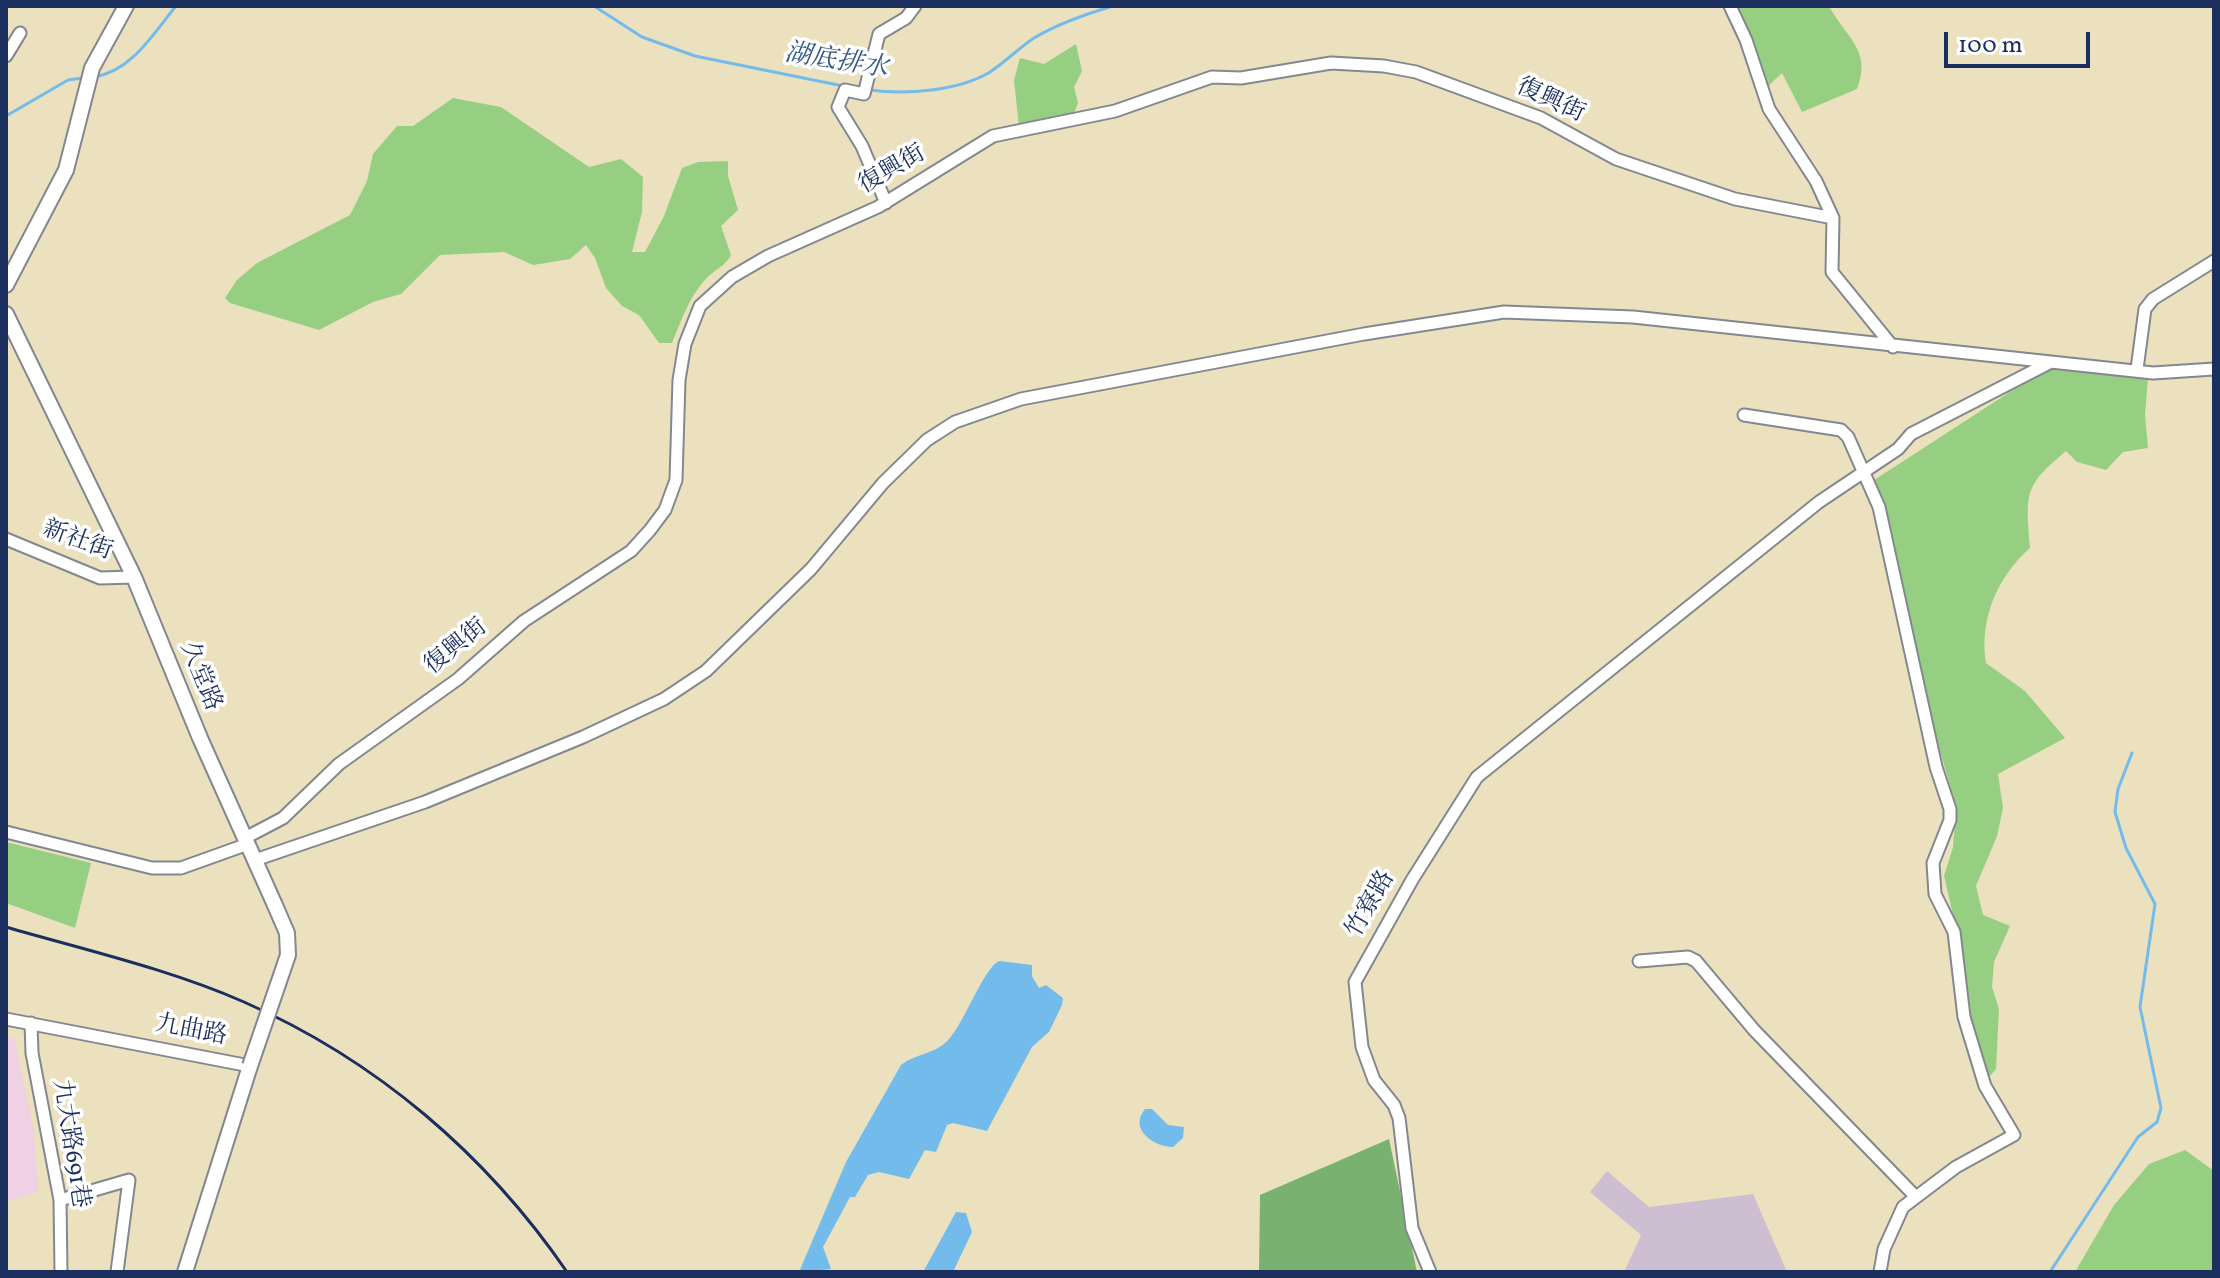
<!DOCTYPE html>
<meta charset="utf-8">
<style>
body{margin:0}
#map{position:relative;width:2220px;height:1278px;overflow:hidden;background:#ebe1bf;font-family:Vollkorn,serif}
canvas{display:block}
.frame{position:absolute;inset:0;border:8px solid #1b2f5e;pointer-events:none}
.scale{position:absolute;left:1944px;top:32px;width:146px;height:36px;box-sizing:border-box;border:4px solid #1b2f5e;border-top:0;padding-left:10px;font-size:24px;line-height:28px;white-space:nowrap;color:#1b2f5e;-webkit-text-stroke:6px #fff;paint-order:stroke}
</style>
<div id="map">
<canvas width="2220" height="1278"></canvas>
<div class="frame"></div>
<div class="scale">100 m</div>
</div>
<script>
const context = document.querySelector('canvas').getContext('2d');
context.lineJoin = 'round';
function fill(path, color) { context.fillStyle = color; context.fill(path, 'evenodd'); }
function stroke(path, color, width, dash) { context.strokeStyle = color; context.lineWidth = width; context.lineCap = dash ? 'butt' : 'round'; context.setLineDash(dash || []); context.stroke(path); }
function write(font, color, halo, rows, align = 'center') {
  context.font = font + ' Vollkorn,"Noto Serif TC",serif'; context.lineWidth = 7; context.setLineDash([]); context.textBaseline = 'middle'; context.strokeStyle = halo; context.fillStyle = color; for (const [text, x, y, turn = 0] of rows) {
    context.save(); context.translate(x, y); context.rotate((+turn || 0) * Math.PI / 180); context.textAlign = isNaN(turn) ? turn : align; if (halo) context.strokeText(text, 0, 0); context.fillText(text, 0, 0); context.restore();
  }
}
fill(new Path2D(`
 M6,1037l8,1 20,93 4,61 -32,10z`), '#efd0e5');
fill(new Path2D(`
 M1607,1171l42,36 104,-13 34,78h-163l17,-37 -51,-43z`), '#cdbed2');
fill(new Path2D(`
 M1727,6h102c18,33 43,44 28,83l-55,23 -20,-39 -21,20z
 M1076,44l6,27 -8,16 4,16 -5,13 -54,11 -5,-47 6,-22 24,6z
 M453,98l48,9 88,60 32,-8 22,18 -1,35 -10,40h13l19,-36 18,-48 16,-6 30,-1v15l10,34 -17,16 10,29c-7,13 -18,15 -27,26 -15,17 -23,40 -32,62h-13l-20,-28 -17,-9 -16,-18 -11,-30 -9,-13 -16,14 -37,6 -29,-13 -64,3 -39,39 -28,8 -54,28 -89,-27 -5,-5 12,-18 20,-17 93,-48 17,-34 6,-27 24,-28h16z
 M2053,364l95,14 -3,37 3,33 -25,4 -17,18 -29,-8 -11,-11c-43,36 -40,42 -36,97 -33,29 -51,72 -44,115l39,28 40,47 -67,36 5,34 -6,28 -21,50 7,29 27,11 -16,36 -2,25 7,22 -3,60 -6,7 -9,-1 -10,-28v-35l-6,-46 -21,-90 9,-29 3,-42 -69,-231 -19,-90z
 M6,842l85,21 -16,65 -69,-25z
 M2185,1150l29,21v101h-139l39,-67 35,-41z`), '#97cf82');
fill(new Path2D(`
 M1389,1139l28,133h-158l1,-77z`), '#79b270');
fill(new Path2D(`
 M999,961l33,4v11l7,12 7,-3 17,13 -1,7 -13,27 -17,15 -45,84 -34,-8 -6,2 -11,27 -11,-2 -16,29 -30,-7 -11,3 -13,22h-5l-27,50 8,22 -32,3 47,-110 55,-97c15,-12 34,-10 48,-26 16,-18 35,-71 50,-78z
 M1145,1109h7l16,16 16,2 -1,11 -10,9c-19,0 -45,-18 -28,-38z
 M956,1212l10,1 6,19 -19,40h-30z`), '#73bbeb');
stroke(new Path2D(`
 M594,6l48,31 53,19 148,30
 M94,77c38,-6 59,-43 82,-71
 M870,90c35,5 89,1 120,-18 15,-10 29,-24 44,-34 25,-15 52,-24 79,-32
 M6,116l62,-36 15,-2
 M2050,1272l88,-135 19,-15 4,-14 -21,-101 15,-103 -29,-56 -11,-36 3,-23 14,-36`), '#73bbeb', 3);
const minor = new Path2D(`
 M1730,6l16,34 23,69 47,72 17,37 -1,54 61,75
 M6,56l14,-23
 M886,203l-24,-57 -24,-39 7,-17 19,4 15,-60 27,-16 9,-12
 M2137,369l8,-60 8,-10 61,-38
 M1744,415l97,15 7,7 31,70 57,260 14,42v11l-17,43 2,31 19,38 10,85 21,69 29,49 -58,32 -53,40 -19,42 -4,23
 M6,539l94,39 34,-1
 M6,832l146,36h29l67,-24
 M245,838l38,-20 56,-54 119,-85 66,-58 107,-70 19,-21 15,-20 11,-30 3,-100 6,-36 15,-38 32,-29 36,-21 110,-49 115,-71 122,-25 97,-34 29,1 90,-15 53,3 32,6 125,46 75,41 119,40 98,19
 M255,860l170,-58 158,-65 81,-38 42,-28 105,-102 72,-86 44,-43 28,-18 66,-23 343,-65 140,-22 129,5 520,56 61,-4
 M1639,961l49,-4 8,4 58,69 161,166
 M6,1019l244,47
 M31,1023l1,30 28,147 1,72
 M60,1200l69,-20 -12,92
 M1430,1272l-18,-44 -13,-110 -5,-13 -20,-25 -12,-33 -7,-65 57,-102 65,-103 342,-275 79,-53 13,-15 138,-71`);
const tertiary = new Path2D(`
 M6,285l60,-115 26,-102 34,-62
 M6,314l128,263 66,161 74,165
 M185,1272l65,-206`);
stroke(minor, '#83888e', 15);
stroke(tertiary, '#83888e', 18);
stroke(minor, '#fff', 11);
stroke(tertiary, '#fff', 14);
stroke(new Path2D(`
 M6,927c79,23 163,42 238,75 132,58 242,152 323,270`), '#1b2f5e', 3);
const tertiaryBridge = new Path2D(`
 M250,1066l38,-111 -1,-22 -13,-30`);
stroke(tertiaryBridge, '#83888e', 18, []);
stroke(tertiaryBridge, '#fff', 14);
write('24px', '#1b2f5e', '#fff', [
 ["復興街",1550,102,25],
 ["復興街",893,171,-30],
 ["新社街",77,542,20],
 ["復興街",457,648,-39],
 ["久堂路",199,677,68],
 ["竹寮路",1372,905,-60],
 ["九曲路",191,1032,11],
 ["九大路691巷",69,1144,81]
]);
write('italic 26px', '#355988', '#fff', [
 ["湖底排水",836,63,9]
]);
</script>
